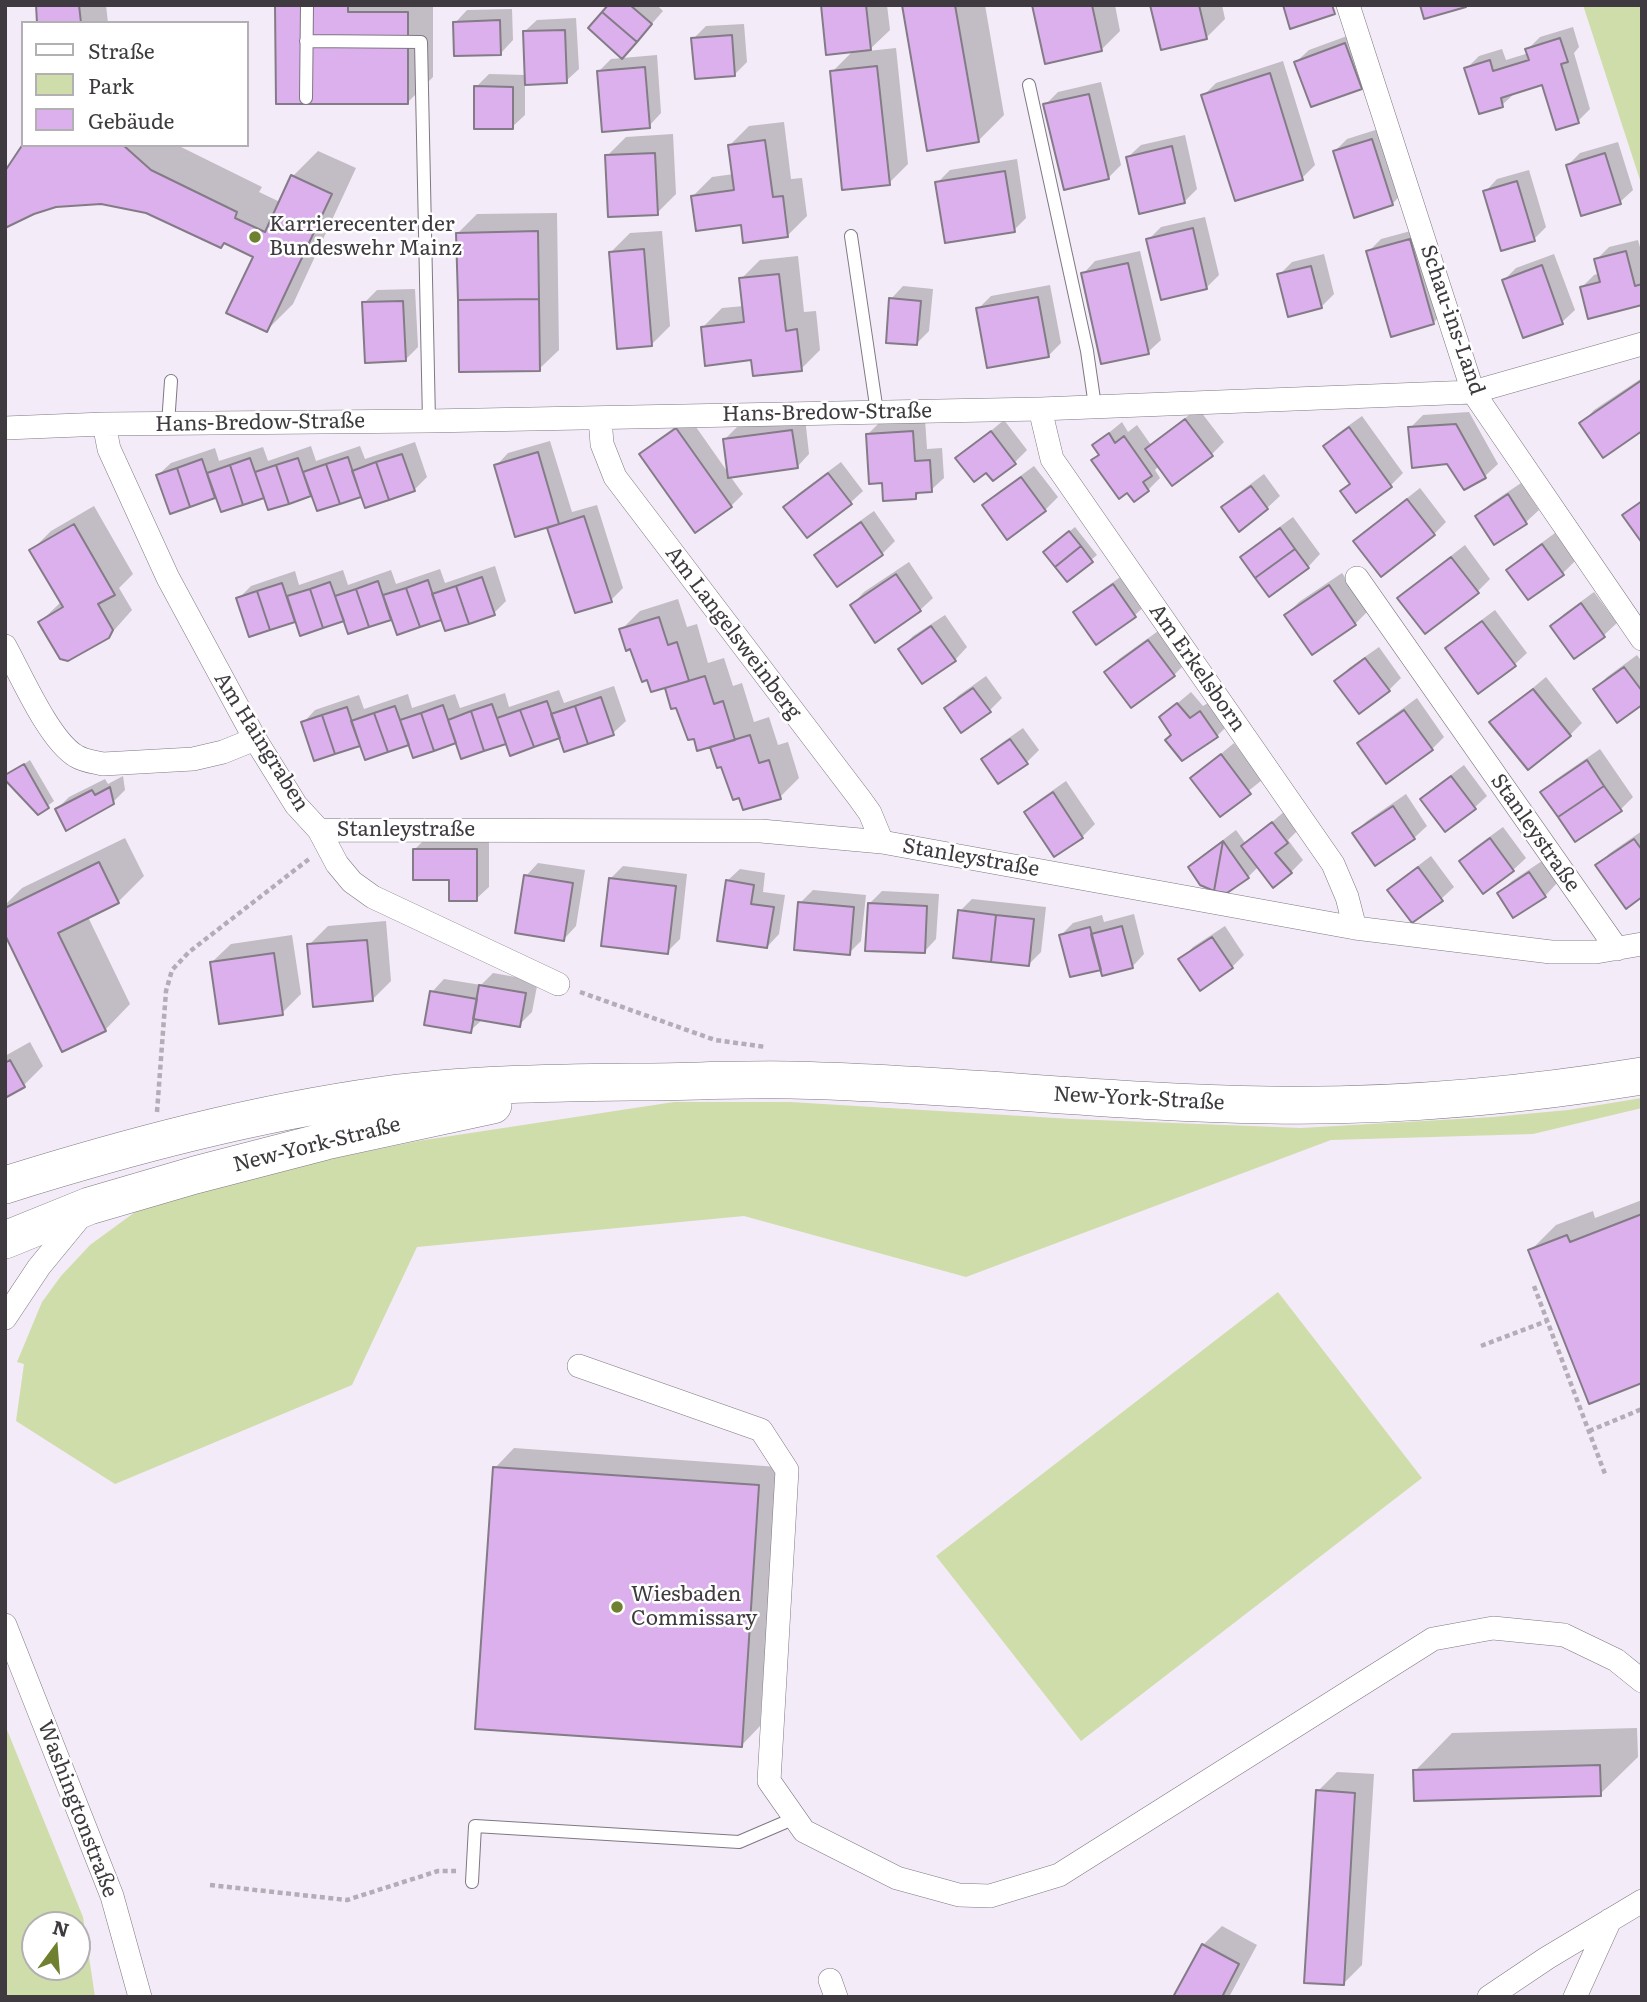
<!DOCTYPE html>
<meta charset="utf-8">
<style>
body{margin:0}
#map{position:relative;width:1647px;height:2002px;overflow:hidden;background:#f3ebf7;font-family:Literata,serif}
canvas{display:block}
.frame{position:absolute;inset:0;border:7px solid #3e3a3f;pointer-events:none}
.legend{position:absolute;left:21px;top:21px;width:228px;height:126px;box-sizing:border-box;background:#fff;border:2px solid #b2b0b2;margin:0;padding:9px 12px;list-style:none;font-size:21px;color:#3e3a3f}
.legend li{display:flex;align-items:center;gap:14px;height:35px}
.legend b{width:35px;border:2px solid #b2b0b2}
.north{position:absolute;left:21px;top:1911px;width:70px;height:70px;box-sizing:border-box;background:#fff;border:2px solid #b2b0b2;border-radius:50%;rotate:16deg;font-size:19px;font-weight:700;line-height:28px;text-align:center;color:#3e3a3f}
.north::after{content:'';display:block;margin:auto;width:24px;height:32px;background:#6f8130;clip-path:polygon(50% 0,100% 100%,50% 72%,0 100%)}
</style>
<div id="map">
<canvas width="1647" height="2002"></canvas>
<div class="frame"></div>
<ul class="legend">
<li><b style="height:9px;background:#fff"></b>Straße</li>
<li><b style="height:19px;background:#cfddab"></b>Park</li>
<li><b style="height:19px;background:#dcb0ed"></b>Gebäude</li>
</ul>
<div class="north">N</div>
</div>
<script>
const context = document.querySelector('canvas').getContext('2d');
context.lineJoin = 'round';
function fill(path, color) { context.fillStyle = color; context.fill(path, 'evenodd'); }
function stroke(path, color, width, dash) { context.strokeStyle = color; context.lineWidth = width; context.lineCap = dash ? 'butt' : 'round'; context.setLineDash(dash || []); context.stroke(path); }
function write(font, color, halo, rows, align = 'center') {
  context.font = font + ' Literata,serif'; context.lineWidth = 5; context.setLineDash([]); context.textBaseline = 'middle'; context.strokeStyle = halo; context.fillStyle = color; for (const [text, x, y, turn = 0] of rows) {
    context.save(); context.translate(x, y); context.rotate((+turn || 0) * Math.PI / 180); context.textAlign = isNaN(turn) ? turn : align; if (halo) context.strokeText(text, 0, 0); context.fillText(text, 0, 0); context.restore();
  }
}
fill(new Path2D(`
 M1583,5h59v181z
 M1642,1098v10l-109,26 -202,6 -365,137 -222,-61 -327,31 -65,138 -237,99 -99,-63 8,-57 -7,-2 25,-60 19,-26 29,-31 52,-38 144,-39 132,-27 256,-39h116l282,17 229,9 192,-11 75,-7z
 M1278,1292l144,186 -341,263 -145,-185z
 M5,1725l78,192 12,80h-90zM35,1925h42v42h-42z`), '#cfddab');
fill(new Path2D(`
 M37,5h69l2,18h-69z
 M277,5h156v72l-25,25z
 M610,5h47l6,6 -29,33z
 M822,5h65l3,25 -22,21 28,-3 12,116 -19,19 -57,-111 21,-21z
 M904,5h81l19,110 -26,26z
 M1034,5h81l5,26 -19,19z
 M1151,5h71l3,14 -19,19z
 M512,9l1,31 -12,13 -46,-30 12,-13z
 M576,18l3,51 -13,12 -41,2v32l-13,12 -36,-40 13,-13 37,1 -2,-43 13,-12z
 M744,24l3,38 -13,13 -41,-36 13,-13z
 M1573,27l6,20 -5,6 16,56 -12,12 -35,-38 -28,10 -13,12 -36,-36 13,-13 23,-7 4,11 23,-7 -1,-4 12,-12z
 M1358,32l15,43 -12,12 -65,-25 13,-12z
 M657,55l4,58 -12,13 -51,-54 13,-13z
 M1283,61l32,104 -13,13 -99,-82 13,-13z
 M1101,82l20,83 -13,13 -63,-73 13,-13z
 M784,122l7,57 11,-1 5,38 -19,19 -95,-39 19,-19 22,-3 -4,-29 19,-19z
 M1385,127l20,64 -13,13 -57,-53 12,-12z
 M673,134l3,60 -19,19 -50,-57 19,-19z
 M1185,135l12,54 -13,13 -56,-45 13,-12z
 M1618,142l15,48 -13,12 -52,-37 12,-12z
 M24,145h153l85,42 -3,5 21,10 13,-26 25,-25 38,17 -63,136 -26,26 -12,-74 -30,-15 -101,-36z
 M1017,159l9,59 -12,12 -77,-47 13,-13z
 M1529,170l17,57 -12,12 -49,-47 12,-13z
 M557,213l2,137 -20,19 -81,-136 19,-19z
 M1205,217l14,58 -13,13 -58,-48 13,-13z
 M1422,228l24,82 -13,13 -65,-71 13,-13z
 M662,231l8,95 -19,19 -40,-93 19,-19z
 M1638,240l4,14v49l-60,-16 12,-12 6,-2 -4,-13 13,-13z
 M1140,251l21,89 -13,12 -65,-78 12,-13z
 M1324,254l10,40 -13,13 -42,-32 13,-13z
 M1554,254l21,56 -13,12 -38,14 -20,-56 12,-12z
 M798,256l6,56 12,-1 4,39 -19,19 -49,-11 -50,-30 20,-20 22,-2 -3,-27 19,-19z
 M1050,285l11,58 -12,12 -71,-46 13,-13z
 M903,286l30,3 -4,42 -13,13 -25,-45z
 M415,289l3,58 -13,13 -41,-57 13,-13z
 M1642,378v51l-60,-6 12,-13z
 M1198,408l26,34 -13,13 -52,11 -4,4 5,8 -12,12 -55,-30 7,-7 -6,-8 28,-23 6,10 9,-7 14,20z
 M1469,412l29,52 -13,12 -37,-13 -38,-35 13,-13z
 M1362,416l41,57 -13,13 -39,-3 -26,-37 12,-12z
 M689,417l40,57 -5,-34 13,-13 68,-9 4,36 -12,13 -67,9 13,18 -12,12 -90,-52 13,-12z
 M925,419l2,30 15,-1 2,30 -13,12 -9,1 -7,6 -31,-16 -16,-47 12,-12z
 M1004,420l23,30 -12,12 -28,8 -29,-12z
 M550,441l22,71 25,-7 26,83 -12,12 -35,11 -28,-86 -52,-59 12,-13z
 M415,442l12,35 -13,13 -52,4 -44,15 -5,-15 -44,14 -4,-13 -48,1 -46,16 -13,-37 13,-12 44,-15 4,13 44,-14 5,14 43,-15 5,15 44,-15 5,13z
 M841,462l22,29 -13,12 -64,4 12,-13z
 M1034,466l24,31 -13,13 -60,-5 12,-12z
 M1264,474l16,22 -13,12h-44l13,-13z
 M1521,483l18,27 -13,12 -31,21 -18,-27 13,-12z
 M1420,488l26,34 -12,12 -79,7 13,-12z
 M94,506l39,68 -14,14 13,22 -24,27 -68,-15 21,-20 -29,-52 19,-19z
 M874,511l21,30 -13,13 -45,31 -21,-30 13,-12z
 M1293,517l27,37 -12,13 -66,-10 13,-12z
 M1075,527l22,28 -30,25 -16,-34z
 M1555,533l20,28 -12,12 -34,25 -21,-28 13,-12z
 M1465,545l25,34 -12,12 -53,41 -25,-34 12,-12z
 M909,562l24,36 -13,12 -45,30 -23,-35 12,-13z
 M495,566l11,35 -12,12 -52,5 -44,15 -6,-16 -43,15 -4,-13h-49l-45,16 -13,-36 13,-13 44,-15 4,14 44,-15 5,15 43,-15 5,14 44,-15 5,14z
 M1126,573l22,30 -13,12 -38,28 -22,-31 13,-12z
 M1342,573l26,38 -13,13 -69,-9 13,-13z
 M1594,592l23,31 -13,12 -29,22 -23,-31 12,-12z
 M678,599l9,28 10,-3 11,39 16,-5 9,28 9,-3 12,39 15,-5 9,28 10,-3 11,36 -19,19 -40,-1 -29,-51 -16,-8 -18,-31 -4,1 -7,-21 -35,-39 -10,-17 19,-19z
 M1495,610l32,43 -13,12 -66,-16 12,-13z
 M945,615l22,32 -12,13 -55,-11 13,-13z
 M1161,629l25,34 -12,12 -68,-3 13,-13z
 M1379,647l22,31 -12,12 -52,-9 12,-13z
 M1637,655l5,7v41l-47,-14 12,-12z
 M986,676l16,22 -13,13 -43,-3 12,-12z
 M1546,677l36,46 -12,12 -78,-13z
 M614,686l12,35 -13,12 -106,9 -146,1 -58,-20 12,-13 44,-15 5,14 44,-15 4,14 43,-14 5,14 45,-15 4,14 50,-17 5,13z
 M1191,692l12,14 10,-6 16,24 -12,12 -56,-19z
 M1417,698l27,39 -12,12 -73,-6 13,-12z
 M1023,728l16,22 -12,12 -44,-2 13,-13z
 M1234,743l28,37 -42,34 -28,-36z
 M1600,749l33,48 -13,13 -77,-18 12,-12z
 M30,760l24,41 -15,11 -34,-35z
 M1464,765l23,31 -13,12 -52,-9 13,-12z
 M123,776l2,14 -12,12 -56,7 12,-12 36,-18 3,5z
 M1066,781l29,43 -13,13 -27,18 -29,-43 13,-12z
 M1406,794l21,32 -13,12 -60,-5 13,-12z
 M1285,811l14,18 -11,11 15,20 -12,12 -32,-6 -11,11 -58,-10 13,-12 33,-25 10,14z
 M1503,827l23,31 -13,12 -52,-9 13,-13z
 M1642,831v64l-45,-30 13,-12z
 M427,837h62v50l-13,12 -61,-50z
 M125,838l19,38 -26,26 -30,15 42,87 -25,26 -100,-99v-26l17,-17z
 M1431,856l23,31 -13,12 -52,-9 13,-12z
 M1542,861l15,22 -12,13 -46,-3 13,-12z
 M538,863l47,7 -9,56 -12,13 -38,-63z
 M623,866l64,8 -7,65 -13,13 -57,-73z
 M740,869l25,4 -2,19 22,3 -6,39 -12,13 -40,-66z
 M813,890l53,5 -5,46 -12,12 -49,-50z
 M882,891l57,3 -3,45 -12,13 -55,-48z
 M972,899l74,8 -5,45 -13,13 -68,-54z
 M1134,914l10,40 -12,13h-30l-41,-32 12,-12 29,-8 2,7z
 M386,921l5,60 -19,19 -63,-55 19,-19z
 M1225,926l19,29 -12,12 -51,-7 12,-13z
 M292,935l9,59 -19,19 -71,-50 20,-19z
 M493,973l45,8 -6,31 -13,13 -36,-6 -13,12 -38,-39 12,-13 37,6z
 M30,1042l13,24 -19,19 -19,11v-40z
 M1642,1200v181l-112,-130 26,-26 37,-14 2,7z
 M514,1448l264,19 -18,259 -19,20 -246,-278z
 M1637,1728l1,29 -38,37 -185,-23 37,-38z
 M1337,1772l37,2 -12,191 -19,19 -25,-193z
 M1222,1926l35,19 -28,52h-54l28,-52z`), '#0003');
const building = new Path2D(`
 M36,5h43l2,18h-44z
 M275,5h73v7h60v92h-132z
 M608,5h22l22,19 -15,18 -35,-30z
 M821,5h45l5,45 -45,5z
 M902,5h53l24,137 -52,9z
 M1032,5h60l10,46 -57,13z
 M1150,5h49l8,34 -46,11z
 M1283,5h49l3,9 -45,15z
 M1420,5h45l1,2 -42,12z
 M602,12l35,30 -15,17 -34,-31z
 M500,20l1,35 -47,1 -1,-34z
 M565,30l2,53 -42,2 -2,-54z
 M732,35l3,41 -40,3 -4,-41z
 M1560,38l8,24 -7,2 18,59 -23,7 -14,-45 -41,13 2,9 -24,7 -15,-46 26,-8 3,11 36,-11 -4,-11z
 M1345,43l17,46 -51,18 -17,-45z
 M877,66l13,119 -48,5 -12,-119z
 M645,67l5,61 -48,4 -5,-61z
 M1270,73l33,107 -68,21 -34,-106z
 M474,86l39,1v42h-39z
 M1089,94l20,85 -45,11 -21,-86z
 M1372,139l21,66 -39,13 -21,-67z
 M765,140l8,57 10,-1 5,41 -45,6 -2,-18 -45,6 -5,-35 43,-6 -6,-45z
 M23,144l100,1 28,25 86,42 -2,6 30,14 26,-57 41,19 -65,138 -41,-19 27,-56 -29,-14 -3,5 -75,-35 -45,-9 -45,3 -22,7 -29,14v-57z
 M1172,146l13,57 -46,11 -13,-57z
 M655,153l3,62 -50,2 -3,-62z
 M1605,153l16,51 -40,12 -15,-51z
 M1005,171l10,61 -70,11 -10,-61z
 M1517,181l18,60 -34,10 -18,-60z
 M1193,228l14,61 -46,11 -15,-61z
 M538,231l1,68 -81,1 -2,-67z
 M1410,239l24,85 -43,13 -25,-86z
 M644,249l8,97 -35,3 -8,-97z
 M1626,251l9,35 7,-2v21l-54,14 -8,-32 20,-5 -6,-23z
 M1128,263l21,91 -48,10 -20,-91z
 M1542,265l21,59 -40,14 -21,-58z
 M1311,266l11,42 -34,9 -11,-43z
 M779,274l7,57 11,-2 5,42 -49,5 -2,-16 -46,6 -4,-39 43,-5 -5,-44z
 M1038,297l11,60 -62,11 -11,-60z
 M889,298l32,3 -4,44 -31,-2z
 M539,299l1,72 -81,1 -1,-72z
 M403,301l3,60 -41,2 -3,-61z
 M1642,380v51l-39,27 -24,-35z
 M1185,419l28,37 -41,30 -27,-37z
 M1456,424l30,54 -22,12 -17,-26 -35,4 -4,-41z
 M1349,427l43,60 -36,26 -16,-22 10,-7 -27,-38z
 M676,428l56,79 -37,26 -56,-79z
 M792,430l6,38 -70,10 -5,-39z
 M913,431l2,30 15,-1 2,32 -16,1v6l-33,2 -1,-18 -13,1 -3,-50z
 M991,431l25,33 -23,17 -7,-8 -12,9 -19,-24z
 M1109,433l6,10 9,-7 28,40 -9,6 6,9 -15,11 -7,-9 -8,6 -28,-39 8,-5 -7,-10z
 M538,452l21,72 -44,13 -21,-72z
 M402,454l13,37 -26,9 -13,-38z
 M348,457l13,40 -21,7 -14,-40z
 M250,458l14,40 -21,7 -13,-40z
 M298,458l13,38 -22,8 -13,-39z
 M202,459l13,39 -25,9 -13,-39z
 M376,462l13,38 -24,8 -13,-37z
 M326,464l14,40 -23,7 -14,-39z
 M230,465l13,40 -22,7 -14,-39z
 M276,465l13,39 -21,6 -13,-38z
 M177,468l13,39 -20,7 -14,-39z
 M828,473l24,31 -45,34 -24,-31z
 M1021,477l25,34 -39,29 -25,-35z
 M1251,486l17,23 -29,23 -18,-25z
 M1508,494l19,30 -33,21 -19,-29z
 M1407,499l28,36 -54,42 -28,-36z
 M1642,501v42l-20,-28z
 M584,516l28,86 -37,11 -28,-85z
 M861,522l22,33 -46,32 -23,-32z
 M74,524l41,71 -17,9 15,26 -4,8 -41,23 -8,-2 -22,-37 25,-15 -34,-57z
 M1280,528l15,21 -40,29 -15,-21z
 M1069,531l12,15 -26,21 -12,-15z
 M1542,544l22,31 -36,25 -22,-30z
 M1081,546l12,16 -26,20 -12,-15z
 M1295,549l14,19 -40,29 -14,-19z
 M1451,557l28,36 -54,41 -28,-36z
 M896,574l25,37 -46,32 -25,-38z
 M482,577l13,38 -26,9 -13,-38z
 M428,580l13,40 -21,7 -14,-39z
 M378,581l13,39 -22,7 -13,-38z
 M330,582l14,39 -21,7 -13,-39z
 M282,583l13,39 -25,8 -13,-39z
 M1113,584l23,33 -40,28 -23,-33z
 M1329,585l27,40 -44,30 -28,-40z
 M456,586l13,38 -24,7 -13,-37z
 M406,588l14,39 -23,8 -14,-40z
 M310,589l13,39 -23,8 -13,-40z
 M356,589l13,38 -21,7 -13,-38z
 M257,591l13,39 -21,7 -13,-39z
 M1581,603l24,34 -31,22 -24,-33z
 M659,617l9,28 9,-3 12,39 -38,11 -4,-12 -5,2 -12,-33 -4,2 -7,-22z
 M1482,621l34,45 -38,28 -33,-46z
 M931,626l25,35 -34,23 -24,-35z
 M1148,640l27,36 -44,32 -27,-36z
 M1365,658l25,33 -31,23 -25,-33z
 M1624,667l18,24v14l-25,18 -24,-34z
 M705,676l9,28 9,-3 12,39 -38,11 -3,-12 -6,1 -12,-32 -5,1 -6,-21z
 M973,688l18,24 -30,21 -17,-25z
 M1533,689l38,47 -43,34 -39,-48z
 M601,697l13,38 -26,9 -13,-38z
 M547,701l13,37 -26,9 -14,-37z
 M1177,703l13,15 10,-7 18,26 -36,24 -17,-21 6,-5 -12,-18z
 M492,704l14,40 -22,7 -13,-40z
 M443,705l13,38 -22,8 -13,-38z
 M395,706l14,39 -21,7 -14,-39z
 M575,706l13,38 -24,8 -13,-38z
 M347,707l13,39 -25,8 -13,-39z
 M520,710l14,37 -24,9 -13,-38z
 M1404,710l29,40 -47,34 -29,-41z
 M471,711l13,40 -23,8 -13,-39z
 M374,713l14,39 -23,8 -14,-39z
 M421,713l13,38 -21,7 -13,-38z
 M322,715l13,39 -21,7 -13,-39z
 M750,735l9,28 10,-3 12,39 -38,11 -4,-12 -6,2 -12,-33 -4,1 -7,-21z
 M1010,739l18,25 -30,20 -17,-25z
 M1221,754l30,40 -31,23 -30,-39z
 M1587,760l17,26 -46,31 -18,-25z
 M24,764l25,44 -11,7 -33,-35v-5z
 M1451,776l25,33 -31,23 -25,-33z
 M1604,786l18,25 -47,31 -17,-25z
 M110,787l4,17 -48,27 -11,-22 37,-19 3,5z
 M1053,792l30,46 -29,19 -30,-45z
 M1393,806l22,33 -40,27 -23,-33z
 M1272,822l16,21 -13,10 17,20 -19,15 -32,-42z
 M1490,838l24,33 -31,23 -24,-33z
 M1634,839l8,11v47l-16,12 -31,-44z
 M1223,841l26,37 -22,15 -13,-2z
 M1223,841l-9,50 -14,-6 -12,-18z
 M413,849h64v52h-28v-21h-36z
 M99,862l20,41 -61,30 48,98 -44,21 -57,-117v-27z
 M1418,867l25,34 -31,22 -25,-33z
 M1529,872l17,25 -33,21 -16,-25z
 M524,875l49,8 -9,58 -49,-8z
 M609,878l67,8 -8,68 -67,-8z
 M726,880l28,5 -3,19 23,3 -7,41 -50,-7z
 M798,902l56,5 -4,48 -56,-5z
 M868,903l59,3 -2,47 -60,-2z
 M958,910l38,5 -5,47 -38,-4z
 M996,915l38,4 -5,47 -38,-4z
 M1122,926l11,42 -31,8 -11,-42z
 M1090,927l11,43 -31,7 -11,-42z
 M1212,937l21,31 -33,23 -22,-32z
 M367,940l6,61 -60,6 -6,-63z
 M274,953l9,62 -64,9 -9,-62z
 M479,985l47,8 -6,34 -47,-8z
 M430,991l47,8 -6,34 -47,-8z
 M10,1060l15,27 -20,11v-35z
 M1642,1214v169l-53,21 -61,-154 39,-15 3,7z
 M493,1467l266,18 -17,262 -267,-18z
 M1600,1765l1,31 -187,5 -1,-31z
 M1316,1790l39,3 -11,192 -40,-2z
 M1202,1944l37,20 -17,33h-49z`);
fill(building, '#dcb0ed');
stroke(building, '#837b86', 2);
const lane = new Path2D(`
 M306,41l115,1 8,379
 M1029,85l58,266 8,55
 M306,98l1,-93
 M851,236l26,176
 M168,424l3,-43
 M472,1882l3,-56 264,16 56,-24`);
const street = new Path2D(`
 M1348,5l125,387 169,247
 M1040,409l12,50 281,405 14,33 8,31
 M600,418l2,26 13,33 245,322 10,14 12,29
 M104,424l5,25 59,129 87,161 41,66 23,25 18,34 15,18 21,15 185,87
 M5,428l99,-4 325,-3 611,-12 433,-17 169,-48
 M1357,578l260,371
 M5,646c16,29 44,94 71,110 8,5 18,6 27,8l90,-5 30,-7 32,-13
 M319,830l442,1 121,11 473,86 196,24h45l46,-8
 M5,1318l34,-51 46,-56
 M579,1366l182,64 26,40 -18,311 35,50 93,47 62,17 31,1 69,-21 374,-236 60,-11 71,7 52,25 26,21
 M5,1625l107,271 28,101
 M830,1980l6,17
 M1489,1997l58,-39 95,-57
 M1575,1997l35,-77`);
const primary = new Path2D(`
 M5,1185c125,-39 250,-72 379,-90 82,-11 165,-12 248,-13 53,0 105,-3 158,-2 160,3 320,23 480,25 125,2 249,-9 372,-29
 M5,1240l84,-34 106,-31 131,-34 167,-36`);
stroke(lane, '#7f7782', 14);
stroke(street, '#7f7782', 24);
stroke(primary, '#7f7782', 38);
stroke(new Path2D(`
 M580,992l135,48 51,7
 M157,1112l9,-121 6,-21 17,-18 120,-93
 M1534,1286l71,188
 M1481,1346l66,-25
 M1589,1431l53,-22
 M210,1885l137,15 91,-29h18`), '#b4adb7', 4.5, [5, 3.5]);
stroke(lane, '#fff', 12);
stroke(street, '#fff', 23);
stroke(primary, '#fff', 37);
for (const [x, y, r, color] of [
 [255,237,7,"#6f8130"],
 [617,1607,7,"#6f8130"]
]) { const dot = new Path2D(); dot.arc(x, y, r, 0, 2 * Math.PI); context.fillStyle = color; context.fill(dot); stroke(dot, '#fff', 2.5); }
write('21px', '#3e3a3f', '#fff', [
 ["Karrierecenter der",269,225],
 ["Bundeswehr Mainz",269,249],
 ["Wiesbaden",631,1595],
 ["Commissary",631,1619]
], 'left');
write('21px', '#3e3a3f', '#fff', [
 ["Schau-ins-Land",1452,320,71],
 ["Hans-Bredow-Straße",827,413,-1],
 ["Hans-Bredow-Straße",260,423,-1],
 ["Am Langelsweinberg",733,633,53],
 ["Am Erkelsborn",1197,668,55],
 ["Am Haingraben",261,742,58],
 ["Stanleystraße",406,830],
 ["Stanleystraße",1535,833,55],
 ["Stanleystraße",971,858,10],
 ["New-York-Straße",1139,1099,3],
 ["New-York-Straße",317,1145,-14],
 ["Washingtonstraße",77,1809,69]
]);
</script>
